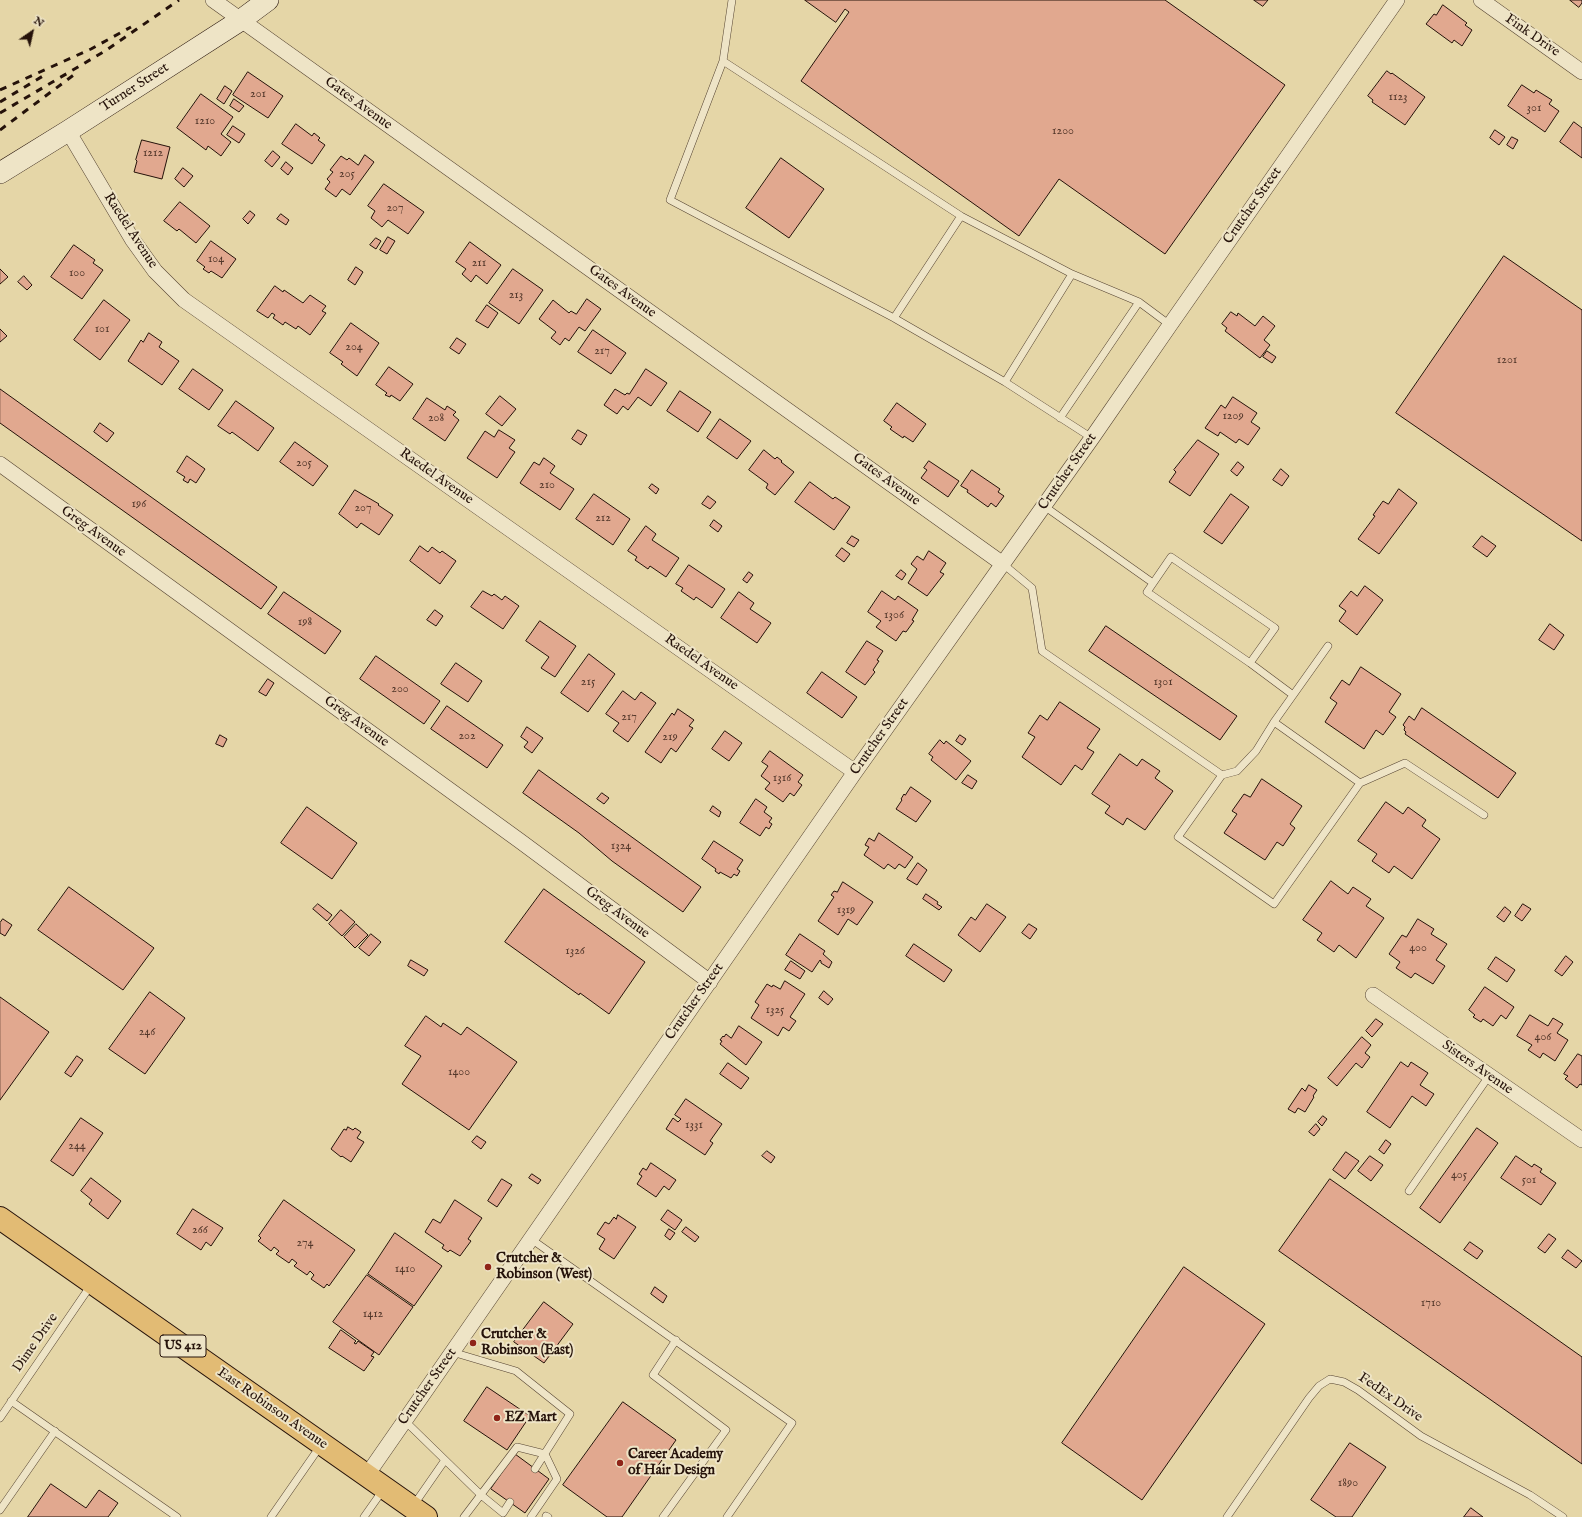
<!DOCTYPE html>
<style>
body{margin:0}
#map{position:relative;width:1582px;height:1517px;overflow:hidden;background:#e5d6a7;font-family:"IM FELL English",serif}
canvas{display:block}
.north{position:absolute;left:12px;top:12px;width:40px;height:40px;-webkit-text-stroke:3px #eee4c6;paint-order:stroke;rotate:34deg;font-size:11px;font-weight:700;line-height:16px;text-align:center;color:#25120a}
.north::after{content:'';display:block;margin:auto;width:14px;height:18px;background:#25120a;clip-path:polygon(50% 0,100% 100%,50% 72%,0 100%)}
</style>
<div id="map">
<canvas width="1582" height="1517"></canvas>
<div class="north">N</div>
</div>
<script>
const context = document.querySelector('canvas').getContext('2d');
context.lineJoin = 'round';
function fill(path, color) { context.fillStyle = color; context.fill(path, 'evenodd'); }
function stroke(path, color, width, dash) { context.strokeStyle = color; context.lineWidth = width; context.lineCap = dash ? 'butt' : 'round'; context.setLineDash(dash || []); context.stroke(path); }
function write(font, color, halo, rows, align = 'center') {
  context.font = font + ' "IM FELL English",serif'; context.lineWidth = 4; context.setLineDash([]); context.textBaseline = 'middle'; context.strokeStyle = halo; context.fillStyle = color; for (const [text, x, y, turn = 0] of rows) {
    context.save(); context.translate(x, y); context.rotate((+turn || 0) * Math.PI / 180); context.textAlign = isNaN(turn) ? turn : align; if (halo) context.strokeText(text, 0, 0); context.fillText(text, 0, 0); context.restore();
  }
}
const building = new Path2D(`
 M805,0h360l120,85 -120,169 -106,-75 -40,57 -218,-155 48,-69 -4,-3 -9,13z
 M1254,0h14l-5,6z
 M1570,0h12v3l-3,4z
 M1443,5l24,18 -2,2 7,5 -10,16 -8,-6 -2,3 -26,-19 8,-10 2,1z
 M1387,71l4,3 1,-1 33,24 -20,28 -33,-23 1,-2 -5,-4z
 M248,72l35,24 -15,22 -35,-23z
 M1522,85l12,8 2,-3 16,10 -3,4 10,7 -14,21 -37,-26z
 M225,86l7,5 -8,13 -7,-5z
 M201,94l32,23 -12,17 10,8 -10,14 -13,-10 -2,4 -29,-22z
 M234,99l10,7 -5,6 -9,-6z
 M1574,122l8,6v30l-22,-16z
 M296,124l16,12 2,-3 6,5 -2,2 7,5 -13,19 -30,-20z
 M233,126l12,8 -6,9 -12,-8z
 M1495,130l10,7 -6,8 -9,-7z
 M1512,137l6,3 -5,9 -6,-4z
 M142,140l28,7 -8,32 -28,-7 3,-11 -1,-1z
 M273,151l7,6 -8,10 -7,-6z
 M365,155l9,7 -24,33 -8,-6 -6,8 -11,-8 5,-7 -3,-3 6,-7 -3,-2 11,-14 6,4 2,-2 9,7z
 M781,158l43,31 -35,49 -43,-30z
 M286,162l7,6 -5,7 -7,-6z
 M183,168l10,8 -9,11 -9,-8z
 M384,184l40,28 -16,22 -20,-14 -6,7 -11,-9 4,-7 -7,-5z
 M180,202l30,24 -14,17 -17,-14 -2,2 -13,-10z
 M250,211l5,4 -7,9 -5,-5z
 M281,214l8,6 -3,5 -9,-6z
 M388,237l7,4 -8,13 -7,-4z
 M376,238l5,3 -5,8 -6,-4z
 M211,241l25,18 -14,19 -11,-7 -2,2 -6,-4 2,-2 -8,-6z
 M470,242l31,23 -14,19 -11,-9 -5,7 -9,-8 4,-5 -10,-7z
 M74,245l21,15 -2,3 10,7 -21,29 -31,-22z
 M1504,256l78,54v231l-186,-128z
 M356,267l7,5 -8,13 -7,-5z
 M0,269l8,8 -8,7z
 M513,269l30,21 -24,34 -30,-21z
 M24,276l8,9 -5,5 -9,-8z
 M275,286l8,6 1,-2 19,13 7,-8 16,11 -4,5 4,2 -16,22 -12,-9 -2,3 -11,-7 -2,3 -10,-7 2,-3 -3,-2 -4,5 -11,-7z
 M587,299l14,10 -16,22 -6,-4 -10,14 -4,-3 -5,7 -9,-7 5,-6 -17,-13 14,-19 16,13 2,-2 5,3z
 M104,300l26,20 -30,40 -26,-20z
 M487,305l11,8 -10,15 -12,-7z
 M1231,312l6,4 1,-3 17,13 8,-10 12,10 -11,14 6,5 -10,13 -35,-27 2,-3 -5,-4z
 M351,323l28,20 -22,33 -16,-12 2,-2 -13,-9z
 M0,329l7,7 -7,6z
 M593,330l33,23 -15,21 -33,-22z
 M149,333l13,9 -3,5 20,14 -17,24 -34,-24 13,-21 2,2z
 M457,338l9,6 -7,10 -9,-6z
 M1267,351l9,6 -4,6 -9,-6z
 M389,367l24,17 -13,17 -9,-6 -1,2 -5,-2 2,-2 -11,-8z
 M193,369l30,21 -14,20 -30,-21z
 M646,369l21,14 -16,23 -13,-9 -10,13 -5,-4 -6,8 -13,-9 11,-16 10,6 2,-2 2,1z
 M0,389l277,198 -16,22 -261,-186z
 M680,391l31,21 -13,20 -31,-21z
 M500,396l16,13 -14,17 -16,-12z
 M1233,397l24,16 -6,9 9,6 -12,17 -9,-6 -3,4 -16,-11 -2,4 -13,-8 16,-23 4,3z
 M427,398l18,12 2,-4 9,6 -3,3 6,5 -14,21 -32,-22z
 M236,401l38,27 -16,23 -26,-19 -2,2 -12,-8z
 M897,403l29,21 -13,18 -9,-6 -1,2 -13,-9 2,-2 -8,-6z
 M720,419l31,22 -14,18 -30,-21z
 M100,423l14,10 -7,9 -13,-10z
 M499,430l16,10 -6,8 6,4 -18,26 -30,-20 18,-27 9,6z
 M578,430l9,5 -6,10 -9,-6z
 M1198,440l21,14 -29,42 -21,-14 7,-10 -2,-2z
 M295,442l33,24 -15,20 -33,-24z
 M764,450l11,9 2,-2 5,4 -1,1 13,10 -19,23 -9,-7 2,-4 -19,-14z
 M187,456l18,13 -9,14 -6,-4 -2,4 -5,-3 2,-3 -8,-5z
 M544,458l11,8 -5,7 24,16 -14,21 -40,-27 14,-21 5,3z
 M929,461l30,20 -11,16 -27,-19 6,-8 -3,-2z
 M1238,462l6,5 -7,9 -6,-5z
 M1281,469l8,7 -7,10 -9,-6z
 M972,470l28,19 -2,3 6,4 -8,11 -5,-4 -3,4 -21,-15 1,-2 -7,-4z
 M810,482l23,17 2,-2 15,10 -16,23 -39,-28z
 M652,484l7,5 -3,5 -7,-6z
 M1399,489l18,14 -38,51 -21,-15 17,-23 -2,-1 10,-14 5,3z
 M355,490l24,14 -1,1 15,10 -14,20 -18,-12 -4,5 -18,-14z
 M594,494l36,25 -17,26 -37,-26z
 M1231,494l18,13 -27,37 -18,-12z
 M708,496l8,6 -6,7 -8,-5z
 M714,520l8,6 -4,6 -8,-6z
 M646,526l10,8 -4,6 27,18 -13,19 -16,-11 -2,3 -13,-9 2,-3 -9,-6z
 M852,536l7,4 -5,7 -7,-4z
 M1482,536l14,10 -9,11 -14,-10z
 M420,546l8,6 4,-5 8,6 2,-2 14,10 -16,23 -30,-23z
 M842,548l8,6 -6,8 -8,-6z
 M929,551l17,12 -6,9 4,2 -17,22 -19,-13 9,-14 -6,-5 6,-8 6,4z
 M689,565l36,24 -13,19 -16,-11 -2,3 -13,-9 2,-3 -7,-4z
 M901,570l5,4 -4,6 -6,-4z
 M749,572l4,3 -6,8 -4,-3z
 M1365,586l18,14 -26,35 -18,-14 7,-10 -7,-5 12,-15 6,5z
 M483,591l9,5 2,-2 8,6 3,-4 14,10 -16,23 -32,-22z
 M882,591l13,9 3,-4 20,14 -6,10 2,1 -8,11 -3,-1 -7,10 -20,-14 5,-6 -13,-9z
 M284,592l57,39 -16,23 -57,-40z
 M739,592l15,11 -4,6 21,14 -14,20 -36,-25z
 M435,610l8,6 -7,10 -9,-6z
 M540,621l36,25 -21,31 -14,-9 8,-11 -23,-16z
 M1550,624l14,11 -10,15 -15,-10z
 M1106,626l131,90 -17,24 -131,-89z
 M867,641l16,10 -6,9 2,1 -6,9 2,2 -10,13 -19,-13z
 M589,654l26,20 -27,38 -27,-19z
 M376,656l64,45 -16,23 -64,-45z
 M456,663l26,18 -14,21 -27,-18z
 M1361,667l40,27 -12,18 7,5 -13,18 -7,-5 -12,19 -39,-27 12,-19 -7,-5 12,-18 7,5z
 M822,672l35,25 -15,21 -35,-25z
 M268,679l6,4 -8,13 -7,-4z
 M623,691l12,9 6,-8 15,11 -28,39 -15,-11 6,-8 -13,-9z
 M1060,702l40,27 -13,19 7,4 -12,18 -7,-5 -14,20 -39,-28 13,-20 -7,-4 12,-18 7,5z
 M447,706l56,39 -16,23 -56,-39z
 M1422,708l94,65 -18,25 -93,-64 1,-2 -2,-2 1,-3 -2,-2 6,-9 5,4z
 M678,709l16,11 -5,6 4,2 -17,24 -5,-4 -10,15 -16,-11 27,-39 2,2z
 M527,727l16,11 -11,15 -8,-6 4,-5 -7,-5z
 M725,731l17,12 -13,18 -17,-12z
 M220,735l7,4 -4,8 -7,-3z
 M960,735l6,4 -4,6 -6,-4z
 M940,740l4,4 2,-3 25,20 -15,19 -25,-20 2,-3 -4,-3z
 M770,751l33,24 -5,7 4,3 -8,11 -4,-3 -7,9 -18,-13 5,-6 -9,-7 7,-10 -6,-4z
 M1120,754l17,12 5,-7 18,12 -5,7 18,13 -28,39 -18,-12 -4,7 -18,-12 5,-7 -18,-12z
 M539,770l162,117 -18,25 -71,-51 -33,-28 -56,-40z
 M968,775l9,6 -5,8 -10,-6z
 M1262,779l40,27 -12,18 5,4 -12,18 -6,-4 -12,18 -41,-27 13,-19 -5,-3 12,-17 6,3z
 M911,787l20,14 -15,21 -20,-13 6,-9 -1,-1 3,-5 1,1z
 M602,793l7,5 -5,6 -7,-5z
 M756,799l11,8 -3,5 8,6 -3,4 3,2 -3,5 -3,-2 -6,9 -20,-13z
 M1386,802l17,12 5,-7 18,13 -4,6 18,13 -28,40 -18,-13 -5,7 -17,-12 5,-7 -19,-13z
 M713,806l8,6 -2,5 -9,-6z
 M307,807l50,36 -25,36 -51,-36z
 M879,833l34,24 -8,11 -6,-4 -4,5 -7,-5 -4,5 -20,-14 5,-8 -4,-2 4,-7 5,3z
 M714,841l29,19 -6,9 3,2 -3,5 -3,-2 -3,4 -11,-6 -1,2 -4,-3 1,-2 -14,-10z
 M918,863l9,7 -10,15 -10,-6z
 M1331,881l17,13 5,-7 18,12 -5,7 18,12 -28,40 -17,-13 -5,7 -17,-12 5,-7 -19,-13z
 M843,882l30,20 -16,23 -9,-6 -10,16 -20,-14 16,-24 -3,-2 3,-4 3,1z
 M69,887l85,61 -31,42 -85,-60z
 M544,889l101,73 -36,52 -29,-21 -1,2 -74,-53z
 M926,894l12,8 -1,2 5,3 -3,3 -16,-11z
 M318,904l14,11 -5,6 -14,-12z
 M987,904l19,13 -26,35 -22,-17 13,-18 4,3z
 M1523,904l8,5 -9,12 -7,-5z
 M1505,907l6,5 -7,10 -7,-5z
 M341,910l14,12 -13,14 -13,-12z
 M3,919l9,6 -7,11 -5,-3v-10z
 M1418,919l16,10 -3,5 16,10 -11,16 9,6 -12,18 -18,-11 -4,5 -15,-10 4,-6 -11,-8 13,-19 4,2z
 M356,924l12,11 -13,13 -11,-11z
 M1029,924l8,5 -7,10 -8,-6z
 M371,934l10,8 -12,14 -10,-8z
 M800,934l25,17 -2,3 9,8 -3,6 -8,-5v-2l-1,-1 -8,12 -26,-17z
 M914,944l38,26 -8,12 -38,-26z
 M1566,956l7,6 -11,14 -7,-5z
 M1496,957l19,13 -8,12 -19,-13z
 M411,960l17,10 -4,6 -16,-10z
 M791,961l14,10 -5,8 -15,-9z
 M785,981l20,13 -15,23 6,4 -7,10 -6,-4 -5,9 -27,-18 8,-13 -4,-3 12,-18 5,3 1,-2 7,4z
 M1485,987l29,20 -8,12 -5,-4 -8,11 -10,-7 -2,3 -8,-5 2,-2 -6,-5z
 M824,991l9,8 -5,6 -9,-7z
 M150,992l35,26 -40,56 -36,-25z
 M0,997l49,35 -49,68z
 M1530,1015l18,11 5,-8 10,6 -6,9 11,7 -13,21 -12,-8 -3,5 -12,-8 4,-5 -15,-9z
 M426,1016l15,11 2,-4 18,12 6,-8 50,35 -48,68 -67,-46 19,-28 -16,-10z
 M1376,1019l7,5 -11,13 -6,-6z
 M739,1026l23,16 -16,23 -26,-21 2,-3 -2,-1 3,-4 1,1 2,-3 5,4z
 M1362,1037l9,8 -6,8 5,4 -8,11 -6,-5 -19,23 -9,-8z
 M1578,1054l4,2v29l-2,-1 -3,4 -12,-9 3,-3 -4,-2z
 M77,1056l6,4 -12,17 -6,-4z
 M1401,1062l7,5 3,-5 17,11 -8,12 14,9 -8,12 -14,-10 -22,32 -23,-16z
 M728,1063l21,15 -8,11 -21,-15z
 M1309,1085l8,5 -4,6 1,1 -9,15 -7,-4 -3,5 -7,-4 14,-21 3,3z
 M686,1099l36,25 -12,17 3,2 -8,12 -39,-26 7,-11 5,4 3,-3 -6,-4z
 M1323,1116l4,3 -5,7 -4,-4z
 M81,1118l22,15 -30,43 -22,-15z
 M1316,1124l4,5 -6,7 -5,-4z
 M348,1127l5,3 2,-2 6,4 -4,6 7,4 -13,20 -9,-6 -1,1 -10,-8 13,-20 2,1z
 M1477,1128l21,15 -58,80 -20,-15z
 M477,1136l9,6 -5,7 -9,-7z
 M1386,1140l5,4 -7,10 -5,-4z
 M767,1151l8,6 -4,6 -9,-7z
 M1346,1152l13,9 -14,18 -12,-9z
 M1370,1156l13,9 -12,16 -13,-10z
 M1516,1156l16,11 2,-3 8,5 -2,3 16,11 -15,22 -40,-27z
 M651,1163l25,17 -7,10 -5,-4 -8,11 -19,-13 5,-8 -3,-2 4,-6 3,2z
 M532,1174l9,6 -3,4 -9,-6z
 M91,1178l30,23 -13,18 -19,-15 3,-4 -11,-9z
 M502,1179l10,6 -15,22 -9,-6z
 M1330,1179l252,178v107l-303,-213z
 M284,1200l71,50 -26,36 -2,-2 -3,4 -13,-9 3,-4 -4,-4 -3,4 -13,-9 3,-3 -5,-4 -3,4 -13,-9 3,-3 -5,-4 -3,4 -13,-10 3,-3 -2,-2z
 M455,1200l27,18 -14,21 3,2 -11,15 -10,-6 -2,2 -6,-4 2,-3 -19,-13 8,-13 7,4z
 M193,1209l30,19 -12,18 -5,-4 -5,8 -24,-16z
 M668,1210l14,10 -7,10 -14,-10z
 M618,1215l18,12 -22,32 -15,-10 6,-10 -8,-5 8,-12 4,2 5,-7 2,2z
 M686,1227l13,10 -4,5 -13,-10z
 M669,1229l6,4 -5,7 -5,-4z
 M395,1233l47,33 -28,40 -46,-32z
 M1549,1234l7,5 -11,14 -7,-5z
 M1470,1242l13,9 -6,8 -13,-9z
 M1568,1250l14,11 -6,7 -14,-10z
 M1184,1267l81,57 -123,176 -80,-57z
 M367,1275l46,32 -34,48 -46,-33z
 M655,1287l12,9 -4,7 -12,-9z
 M544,1302l29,22 -29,39 -30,-21z
 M341,1330l15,11 -2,2 2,1 2,-3 16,11 -3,4 3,1 -10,14 -35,-23z
 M487,1387l43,29 -23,34 -43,-29z
 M623,1402l53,38 -54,77h-15l-44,-32z
 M1350,1443l36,24 -34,50h-16l-25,-17z
 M515,1454l34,25 -24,34 -34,-24z
 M51,1484l35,24 13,-18 19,13 -10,14h-80z
 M1471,1508l12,9h-19z`);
fill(building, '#e1a88f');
stroke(building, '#25120a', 1);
const lane = new Path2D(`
 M732,0l-9,61 238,155 111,58 67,28 31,23
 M723,61l-53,139 224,118 111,64 87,56
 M894,318l67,-102
 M1005,382l67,-108
 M1060,418l79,-116
 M1044,506l109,77
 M1003,564l29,24 10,63 180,124 -44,62 96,67 86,-121 45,-20 79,52
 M1328,646l-54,76 86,61
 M1250,663l25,-35 -104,-71 -24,35 103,71 43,32
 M1222,775l15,-4 19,-20 18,-29
 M1409,1191l80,-115
 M531,1239l261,184 -65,94
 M452,1352l64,19 54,43 -35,55
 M11,1401l166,116
 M0,1418l91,-133
 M404,1420l77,75 22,18 7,-11
 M413,1506l32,-46
 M0,1510l55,-79
 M546,1516l2,1
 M271,1517l50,-72
 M364,1517l19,-27
 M464,1517l53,-70 28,7 12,25 -26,38
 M663,1517l63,-87 -73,-55 23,-35
 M1227,1517l82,-119 10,-12 11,-7 14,3 14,8 63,46 109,59 33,22`);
const street = new Path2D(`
 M213,0l790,564
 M1481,0l101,72
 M68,131l64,108 23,32 29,29 671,472
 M0,464l520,377 190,141
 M1373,995l209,145
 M367,1475l488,-703 237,-334 78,-113 227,-325`);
const secondary = new Path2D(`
 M0,173l68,-42 173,-111 27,-20`);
const highway = new Path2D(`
 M0,1218l426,299`);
stroke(lane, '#554331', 8);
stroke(street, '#554331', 16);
stroke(secondary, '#25120a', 22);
stroke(highway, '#25120a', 24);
stroke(lane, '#eee4c6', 7);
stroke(street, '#eee4c6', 15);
stroke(secondary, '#eee4c6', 21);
stroke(highway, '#e2bb74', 22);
stroke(new Path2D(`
 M0,90l91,-41 40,-22
 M0,102l43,-26
 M0,113l105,-62 74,-51
 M0,130l75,-56`), '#25120a', 3, [7, 7]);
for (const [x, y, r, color] of [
 [488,1267,4,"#8f2418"],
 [473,1343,4,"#8f2418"],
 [497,1418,4,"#8f2418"],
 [620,1463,4,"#8f2418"]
]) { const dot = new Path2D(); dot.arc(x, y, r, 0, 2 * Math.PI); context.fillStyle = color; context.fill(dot); stroke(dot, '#eee4c6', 1.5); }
write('12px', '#54382b', null, [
 ["201",258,95],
 ["1123",1398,98],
 ["301",1534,109],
 ["1210",205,122],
 ["1200",1063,132],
 ["1212",153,154],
 ["205",347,175],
 ["207",395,209],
 ["104",216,260],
 ["211",479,264],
 ["100",77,274],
 ["213",516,296],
 ["101",102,330],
 ["204",354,348],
 ["217",602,352],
 ["1201",1507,361],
 ["1209",1233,417],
 ["208",436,419],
 ["205",304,464],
 ["210",547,486],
 ["196",139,505],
 ["207",363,509],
 ["212",603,519],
 ["1306",894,616],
 ["198",305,623],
 ["215",588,683],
 ["1301",1163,683],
 ["200",400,690],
 ["217",629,718],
 ["202",467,737],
 ["219",670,738],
 ["1316",782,779],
 ["1324",621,847],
 ["1319",846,911],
 ["400",1418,949],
 ["1326",575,952],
 ["1325",775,1011],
 ["246",147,1033],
 ["406",1543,1038],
 ["1400",459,1073],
 ["1331",694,1126],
 ["244",77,1147],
 ["405",1459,1176],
 ["501",1529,1181],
 ["266",200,1231],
 ["274",305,1244],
 ["1410",405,1270],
 ["1710",1431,1304],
 ["1412",373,1315],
 ["1890",1348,1484]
]);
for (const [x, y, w] of [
 [183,1346,46]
]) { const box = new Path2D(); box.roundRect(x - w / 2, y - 11, w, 22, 3); context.fillStyle = '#eee4c6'; context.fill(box); stroke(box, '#25120a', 1); }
write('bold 13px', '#25120a', null, [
 ["US 412",183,1346]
]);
write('14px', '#25120a', '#eee4c6', [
 ["Fink Drive",1532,36,35],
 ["Turner Street",135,88,-33],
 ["Gates Avenue",358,104,36],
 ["Crutcher Street",1253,206,-55],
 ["Raedel Avenue",130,231,57],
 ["Gates Avenue",622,292,36],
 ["Crutcher Street",1068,472,-55],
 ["Raedel Avenue",436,477,35],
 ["Gates Avenue",886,480,36],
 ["Greg Avenue",93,532,36],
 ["Raedel Avenue",701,663,35],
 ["Greg Avenue",356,722,36],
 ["Crutcher Street",880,737,-55],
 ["Greg Avenue",617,913,37],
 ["Crutcher Street",695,1002,-55],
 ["Sisters Avenue",1477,1068,35],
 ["Dime Drive",36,1343,-55],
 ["Crutcher Street",428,1387,-55],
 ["FedEx Drive",1390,1398,35],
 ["East Robinson Avenue",272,1409,35]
]);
write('bold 14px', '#25120a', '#eee4c6', [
 ["Crutcher &",496,1259],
 ["Robinson (West)",496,1275],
 ["Crutcher &",481,1335],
 ["Robinson (East)",481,1351],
 ["EZ Mart",505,1418],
 ["Career Academy",628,1455],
 ["of Hair Design",628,1471]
], 'left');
</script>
